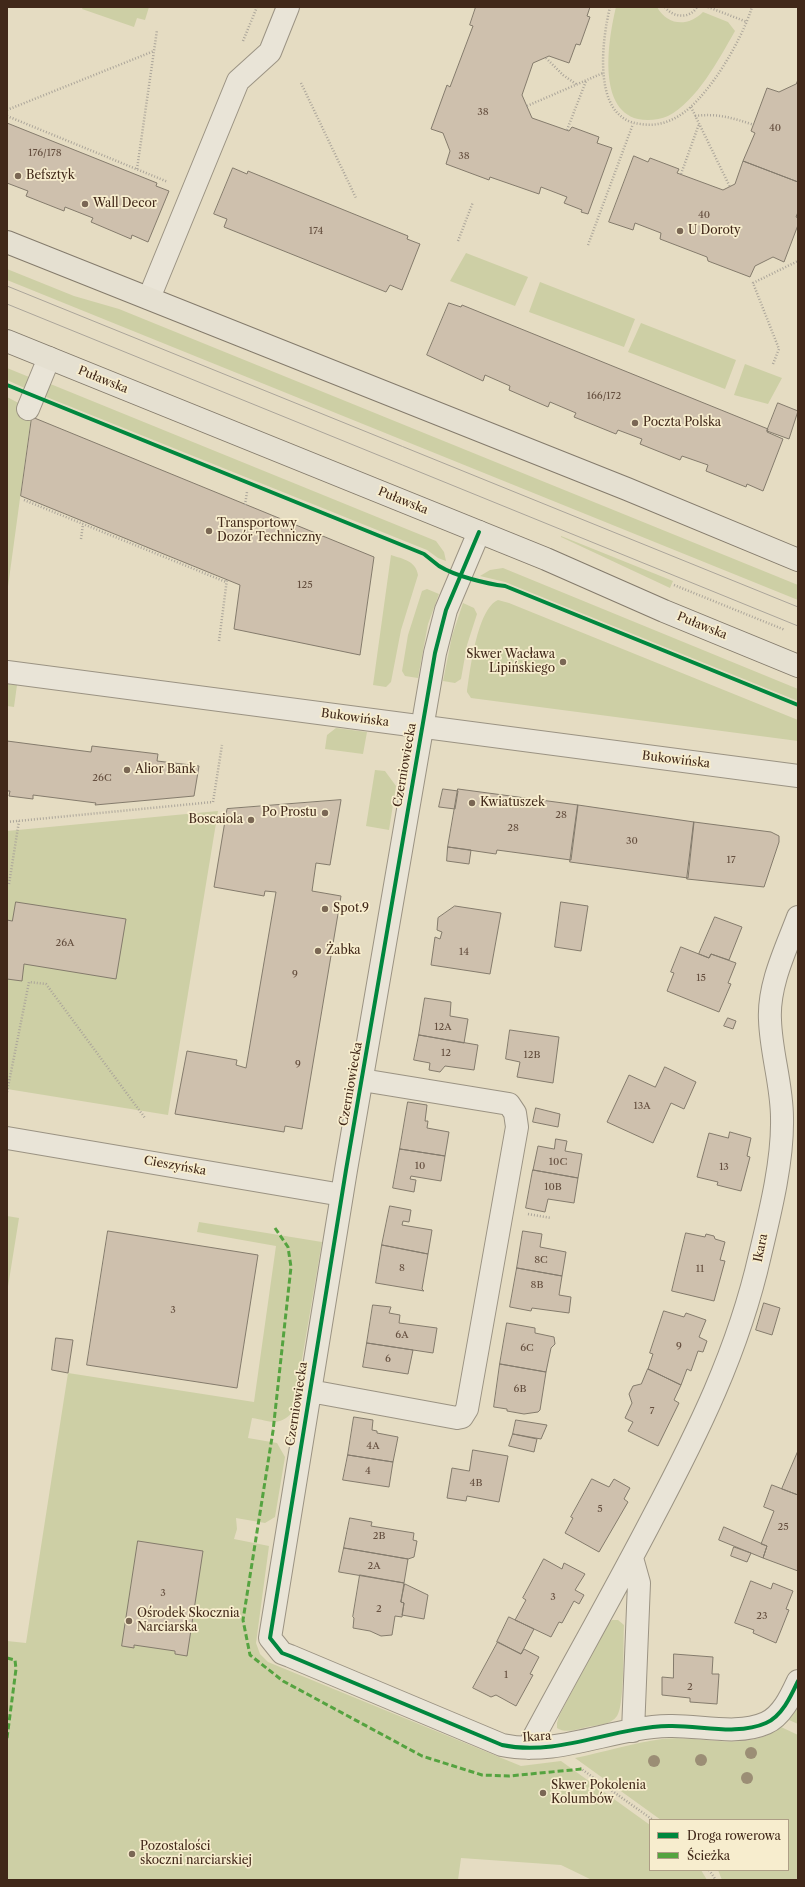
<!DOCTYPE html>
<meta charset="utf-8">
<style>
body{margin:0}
#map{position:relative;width:805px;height:1887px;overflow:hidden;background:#e5dcc2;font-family:"Libre Caslon Text",serif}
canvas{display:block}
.frame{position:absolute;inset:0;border:8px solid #412819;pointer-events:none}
.legend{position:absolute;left:649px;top:1819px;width:140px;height:52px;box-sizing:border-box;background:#f7edce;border:1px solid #ae9e86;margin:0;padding:5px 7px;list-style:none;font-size:12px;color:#412819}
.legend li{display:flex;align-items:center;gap:8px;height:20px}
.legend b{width:20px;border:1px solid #ae9e86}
</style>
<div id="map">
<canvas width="805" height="1887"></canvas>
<div class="frame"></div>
<ul class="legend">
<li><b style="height:5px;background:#00873e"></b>Droga rowerowa</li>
<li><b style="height:5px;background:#55a340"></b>Ścieżka</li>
</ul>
</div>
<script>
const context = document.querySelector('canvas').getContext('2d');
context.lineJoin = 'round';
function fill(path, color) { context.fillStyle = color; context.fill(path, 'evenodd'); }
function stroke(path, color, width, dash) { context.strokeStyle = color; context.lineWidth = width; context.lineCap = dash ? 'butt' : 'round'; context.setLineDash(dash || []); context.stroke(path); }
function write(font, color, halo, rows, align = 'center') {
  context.font = font + ' "Libre Caslon Text",serif'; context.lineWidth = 3.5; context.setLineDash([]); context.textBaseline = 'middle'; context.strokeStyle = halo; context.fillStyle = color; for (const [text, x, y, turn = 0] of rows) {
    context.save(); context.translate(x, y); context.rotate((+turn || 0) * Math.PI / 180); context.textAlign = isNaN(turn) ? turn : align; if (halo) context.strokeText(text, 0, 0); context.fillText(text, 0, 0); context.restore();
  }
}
fill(new Path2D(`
 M83,7h66l-4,13 -8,-2 -3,9 -52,-18z
 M616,7h41c11,19 31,20 46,5l25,10 7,9c-16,28 -38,70 -67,85 -9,4 -21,5 -30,3 -42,-10 -29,-83 -22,-112z
 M466,253l62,24 -13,29 -65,-25z
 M7,269l67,27 45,13 679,276v15l-791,-320z
 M540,282l95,37 -11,28 -95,-35z
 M641,323l95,37 -11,29 -97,-37z
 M745,364l37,14 -14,26 -34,-9z
 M7,368l27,11 -5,11 -22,-10z
 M48,383l388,158 8,11 2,9 -8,-3 -11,-8 -383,-154z
 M7,397l25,13 -25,184z
 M561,536l112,45 -3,7 -109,-51z
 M391,555c12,4 25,6 27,20l-17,55 -10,52 -5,5 -13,-2z
 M503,568l295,121v12l-293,-119 -25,-6 10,-6z
 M427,589l12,5 -11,30 -10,54 -13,-2 -3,-5 6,-36 14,-44z
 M498,600l11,3 289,117v21l-327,-43 -4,-6c3,-21 10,-83 31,-92z
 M463,603l11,5 3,6 -10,31 -6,34 -6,4 -12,-2 9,-45z
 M7,684l10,1 -3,22 -7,-1z
 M336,728l31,4 -4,22 -38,-5 2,-14z
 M375,770l10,1 11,15 -7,44 -23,-4z
 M218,811l-50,304 -161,-26v-258z
 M7,1216l12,2 -12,75z
 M199,1222l123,20 -29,170c-15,15 -22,9 -41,6l-4,20 29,5 8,14 -10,60 -10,6 -29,-5 1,11 -3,10 35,7 -13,97 4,11 8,8 253,104 40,-5 89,64v45h51l6,10h-115l-31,-15 -100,-7 -3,22h-451v-239l19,2 42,-270 186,29 22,-156 -79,-14z
 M612,1620h6l6,5c-1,16 1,81 -7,91 -6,9 -20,9 -30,11 -10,2 -21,7 -30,1v-5l2,-7 48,-91z
 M798,1706v18l-9,-4z
 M781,1727l17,8v145h-76l-4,-10h70v-50h-127l-86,-62c29,-6 58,-15 87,-19 40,-5 84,15 119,-12z`), '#cdcfa5');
const building = new Path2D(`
 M476,7h114l-3,9 3,1 -10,28 -4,-1 -7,19 -20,-7 -16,7 -11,32 10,23 37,13 3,-4 27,10 -2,6 15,5 -24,66 -7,-2 1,-2 -18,-7 3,-6 -26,-10 -2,7 -49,-17 -1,3 -43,-16 4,-13 -7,-18 -12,-4 16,-44 3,2 23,-61 -3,-1z
 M798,80v102l-55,-21 12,-28 -4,-2 16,-43 12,4 17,-8z
 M7,123l150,60 -1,3 13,5 -21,51 -16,-7 -1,4 -40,-17 2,-4 -28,-11 -1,4 -38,-15 2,-5 -21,-8z
 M634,156l14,6 2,-4 29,11 -2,4 46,17 12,-6 8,-23 55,21v30l-2,5 2,1v7l-14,37 -11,-5 -18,9 -5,11 -42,-16 -1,-4 -47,-18 1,-6 -26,-10 -2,7 -24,-8z
 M233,168l14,6 1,-3 160,65 -1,3 13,5 -18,46 -12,-5 -4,7 -162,-65 3,-8 -13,-5z
 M449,303l12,4 1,-2 306,124 -1,3 16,7 -20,52 -16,-7 -1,3 -40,-16 2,-6 -26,-9 -2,4 -40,-16 2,-5 -24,-9 -2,4 -42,-17 2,-4 -26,-11 -2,5 -39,-17 1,-4 -25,-11 -2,6 -56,-26z
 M778,403l20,8 -9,28 -22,-8z
 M32,417l342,140 -14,98 -126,-26 6,-44 -219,-89z
 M7,741l84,11 1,-6 66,8 -1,7 42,5 -5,30 -99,9 1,-2 -63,-8v4l-24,-3 1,-5h-3z
 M443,789l15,2 -3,18 -16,-2z
 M458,789l120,16 -7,55 -74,-10 -1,4 -48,-7z
 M341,800l-11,65 -14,-2 -4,28 29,5 -39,233 -17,-3 -1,6 -109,-18 12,-63 50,9 -1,5 10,3 30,-176 -11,-1 -1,5 -50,-9 13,-78z
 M578,805l116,17 -6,56 -118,-16z
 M694,822l77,10 8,4v6l-15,45 -77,-8z
 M448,847l23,3 -2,14 -22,-3z
 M16,902l110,17 -10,60 -92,-15 -2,17 -15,-2v-59l5,1z
 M561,902l27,4 -7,45 -26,-4z
 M455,906l46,7 -11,61 -59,-9 4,-28 5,2 2,-7 -5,-2 1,-12z
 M715,917l27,10 -13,33 -18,-6 -2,4 -10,-4z
 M681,947l28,11 2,-4 25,9 -8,20 3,1 -12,28 -52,-21 7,-18 -3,-1z
 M425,998l26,4 -1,14 18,3 -4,24 -45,-8z
 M728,1018l8,3 -3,8 -9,-3z
 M510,1030l49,7 -6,46 -36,-6 3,-15 -14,-3z
 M419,1035l59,10 -4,25 -29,-4 -5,6 -11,-2 1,-7 -16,-3z
 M665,1067l31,15 -12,27 -13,-6 -18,40 -46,-21 22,-47 26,12z
 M408,1102l19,3 -2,16h3l-1,7 22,4 -4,24 -45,-7z
 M536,1108l24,6 -2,13 -25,-5z
 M730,1132l21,6 -4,18 3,1 -9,34 -24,-6 1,-3 -21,-5 12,-44 19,5z
 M556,1139l11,2 -2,10 17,3 -4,24 -45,-8 5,-24 16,3z
 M400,1149l45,7 -4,25 -30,-5 -1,3 6,1 -2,12 -21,-4z
 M533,1170l45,8 -4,25 -26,-4 -3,13 -19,-4z
 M390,1206l21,4 -2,12 -6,-1 -1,4 30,5 -4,24 -46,-9z
 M108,1231l150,24 -21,133 -150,-23z
 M523,1231l19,3 -2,13 26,5 -4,24 -45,-8z
 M686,1233l19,4 1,-3 8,2 1,3 10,3 -5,18 5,1 -11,40 -42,-10z
 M382,1245l46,9 -6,35 2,2 -48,-8z
 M517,1268l45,8 -3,19 12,2 -2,16 -37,-5 -1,3 -21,-4z
 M764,1303l16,5 -8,27 -16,-5z
 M373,1305l18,2 -2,6 11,2 -1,8 38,5 -4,25 -66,-10z
 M664,1311l20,6 2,-4 20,7 -7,17 8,4 -4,11 -5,-1 -7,20 -4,-2 -6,16 -33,-16 5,-15 -3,-1z
 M507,1323l28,5v5l19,4 1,7 -4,4 -5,24 -46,-8z
 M56,1338l17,2 -5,33 -16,-3z
 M367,1343l46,7 -5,24 -45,-7z
 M500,1364l46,8 -6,38 -2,2 -14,2 -17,-3v-2l-13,-2z
 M648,1369l33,16 -7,15 5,3 -21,43 -30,-15 5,-9 -8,-4 7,-15 -3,-9 4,-8 8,-2z
 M354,1417l19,3 -1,10 5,1v2l21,4 -5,25 -45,-7z
 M516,1420l31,5 -6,14 -28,-5z
 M513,1434l24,5 -3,13 -25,-6z
 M473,1450l35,6 -9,46 -32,-6 -1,5 -19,-3 5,-30 17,3z
 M798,1451v44l-16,-6z
 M348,1455l45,7 -4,25 -46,-7z
 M592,1479l17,8 5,-8 16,9 -6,11 4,3 -29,50 -34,-19 8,-15 -2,-1z
 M772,1485l26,10v76l-35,-13 4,-12 -6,-2 13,-33 -10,-4z
 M350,1518l22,4 -1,4 43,7 -1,7 4,1 -3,16 -6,2 -64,-11z
 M724,1527l43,19 -4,12 -44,-18z
 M138,1541l65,10 -16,105 -12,-2v-3l-41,-6v3l-12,-2z
 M734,1547l17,6 -4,9 -16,-6z
 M344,1548l64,11 -4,24 -65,-11z
 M544,1559l18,10 2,-6 21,11 -10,16 9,5 -5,9 -5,-3 -12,22 -3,-1 -8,15 -36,-17 11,-20 -3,-2z
 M360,1575l44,8 -3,19 3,1 -2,14 -7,-1 -3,19 -11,1 -11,-5 -17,-3 1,-10 -1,-1z
 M751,1581l20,8 2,-6 20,8 -7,18 3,1 -13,33 -23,-10 1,-3 -19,-7z
 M405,1584l23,11 -4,24 -22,-4 2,-12 -3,-1z
 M509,1617l25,12 -13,25 -24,-12z
 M498,1642l23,12 3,-5 15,8 -9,17 3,1 -17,31 -20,-11 -5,2 -18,-9z
 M674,1654l39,3 -1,17h7l-2,30 -27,-2v-4l-28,-3v-18l11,1z`);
fill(building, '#cec0ad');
stroke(building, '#847b6c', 1);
const minor = new Path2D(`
 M149,298l89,-217 32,-29 18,-45
 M28,409l21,-51
 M479,532l-33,78 -11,43 -89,517 -76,468 12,15 8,3 212,89c56,12 111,-18 167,-19 31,-1 68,10 97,-3 16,-7 25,-27 32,-42
 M7,672l791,104
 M7,1138l335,57
 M310,1391l147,27 5,-1 5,-8 50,-282 -2,-14 -6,-9 -147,-24
 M632,1558l7,25 -6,148
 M528,1748c41,-77 84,-152 124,-229 46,-87 86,-167 108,-264 10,-42 23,-94 22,-137 0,-33 -11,-65 -12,-98 -2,-35 16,-71 28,-103`);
const major = new Path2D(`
 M7,242l620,247 171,71
 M7,341l539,218 118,52 134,55`);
stroke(minor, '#9b9383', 24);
stroke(major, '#847b6c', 24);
stroke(new Path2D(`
 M610,7c-8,33 -19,113 31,117 11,2 22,0 32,-5 32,-14 69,-79 79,-112
 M665,7c8,11 25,12 32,0
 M708,7l39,15
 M243,41l14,-34
 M546,58l17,17 13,9
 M301,83l55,115
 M527,106l76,-33
 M691,107l39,80
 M7,110l147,-59
 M7,116l161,66
 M695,116c22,-3 38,2 59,9
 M567,130l19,-49
 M137,169l20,-139
 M681,174l18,-50
 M458,241l15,-39
 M588,245l45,-121
 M773,364l6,-15 -26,-66 45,-22
 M24,500l202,82
 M245,505l2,-13
 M81,539l2,-15
 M674,585l111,45
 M219,641l8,-62
 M7,822l206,-20 9,-57
 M9,884l10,-63
 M7,1092l22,-110 17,2 99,134
 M528,1214l23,4
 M580,1768l73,52
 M709,1870l7,10`), '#aba59a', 2.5, [1, 2]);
stroke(minor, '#e9e4d7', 22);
stroke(major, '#e5e0d1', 22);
stroke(new Path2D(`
 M7,286l791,321
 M7,304l791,322`), '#aba59a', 1);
stroke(new Path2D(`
 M275,1228l13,19 3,20 -18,164 -30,189 7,35 33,26 139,75 60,19 27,1 73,-7
 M7,1658l8,2 1,9 -9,69`), '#55a340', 3, [6, 3]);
stroke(new Path2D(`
 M7,385l417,169c5,4 10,8 15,12 16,10 48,18 66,20l293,119
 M479,532l-33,78 -11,43 -89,517 -76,468 12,15 8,3 212,89c56,12 111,-18 167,-19 31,-1 68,10 97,-3 16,-7 25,-27 32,-42`), '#00873e', 4);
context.fillStyle = '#9b8e75';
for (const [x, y] of [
 [751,1753],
 [701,1760],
 [654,1761],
 [747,1778]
]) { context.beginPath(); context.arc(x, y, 6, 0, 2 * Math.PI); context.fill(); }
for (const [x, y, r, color] of [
 [18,176,4,"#7a6754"],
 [85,204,4,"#7a6754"],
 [680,231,4,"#7a6754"],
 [635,423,4,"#7a6754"],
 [209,531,4,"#7a6754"],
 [563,662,4,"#7a6754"],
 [127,770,4,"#7a6754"],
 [472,803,4,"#7a6754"],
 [325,813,4,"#7a6754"],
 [251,820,4,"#7a6754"],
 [325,909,4,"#7a6754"],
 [318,951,4,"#7a6754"],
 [129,1621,4,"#7a6754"],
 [543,1793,4,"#7a6754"],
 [132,1854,4,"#7a6754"]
]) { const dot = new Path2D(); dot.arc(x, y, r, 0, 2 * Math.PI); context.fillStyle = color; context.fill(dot); stroke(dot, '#f7edce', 1.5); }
write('10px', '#644e3e', null, [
 ["38",483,112],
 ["40",775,128],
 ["176/178",45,153],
 ["38",464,156],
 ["40",704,215],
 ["174",316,231],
 ["166/172",604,396],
 ["125",305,585],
 ["26C",102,778],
 ["28",561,815],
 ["28",513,828],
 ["30",632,841],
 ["17",731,860],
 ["26A",65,943],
 ["14",464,952],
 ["9",295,974],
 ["15",701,978],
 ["12A",443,1027],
 ["12",446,1053],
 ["12B",532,1055],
 ["9",298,1064],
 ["13A",642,1106],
 ["10C",558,1162],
 ["10",420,1166],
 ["13",724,1167],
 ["10B",553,1187],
 ["8C",541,1260],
 ["8",402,1268],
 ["11",700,1269],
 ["8B",537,1285],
 ["3",173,1310],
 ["6A",402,1335],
 ["9",679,1346],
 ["6C",527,1348],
 ["6",388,1359],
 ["6B",520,1389],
 ["7",652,1411],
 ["4A",373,1446],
 ["4",368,1471],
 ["4B",476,1483],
 ["5",600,1509],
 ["25",783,1527],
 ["2B",379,1536],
 ["2A",374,1566],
 ["3",163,1593],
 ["3",553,1597],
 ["2",379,1609],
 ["23",762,1616],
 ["1",506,1675],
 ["2",690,1687]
]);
write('12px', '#412819', '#f7edce', [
 ["Befsztyk",26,176],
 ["Wall Decor",93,204],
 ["U Doroty",688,231],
 ["Poczta Polska",643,423],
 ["Transportowy",217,524],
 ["Dozór Techniczny",217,538],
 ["Skwer Wacława",555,655,"right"],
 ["Lipińskiego",555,669,"right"],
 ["Alior Bank",135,770],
 ["Kwiatuszek",480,803],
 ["Po Prostu",317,813,"right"],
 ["Boscaiola",243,820,"right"],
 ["Spot.9",333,909],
 ["Żabka",326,951],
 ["Ośrodek Skocznia",137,1614],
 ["Narciarska",137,1628],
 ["Skwer Pokolenia",551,1786],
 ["Kolumbów",551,1800],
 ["Pozostalości",140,1847],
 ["skoczni narciarskiej",140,1861]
], 'left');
write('12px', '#412819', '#f7edce', [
 ["Puławska",103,380,22],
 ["Puławska",403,501,22],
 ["Puławska",702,626,22],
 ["Bukowińska",355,718,8],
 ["Bukowińska",676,760,7],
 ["Czerniowiecka",405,765,-80],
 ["Czerniowiecka",351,1084,-80],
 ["Cieszyńska",175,1166,10],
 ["Ikara",761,1248,-78],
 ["Czerniowiecka",297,1404,-81],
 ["Ikara",537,1737,-4]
]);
</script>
